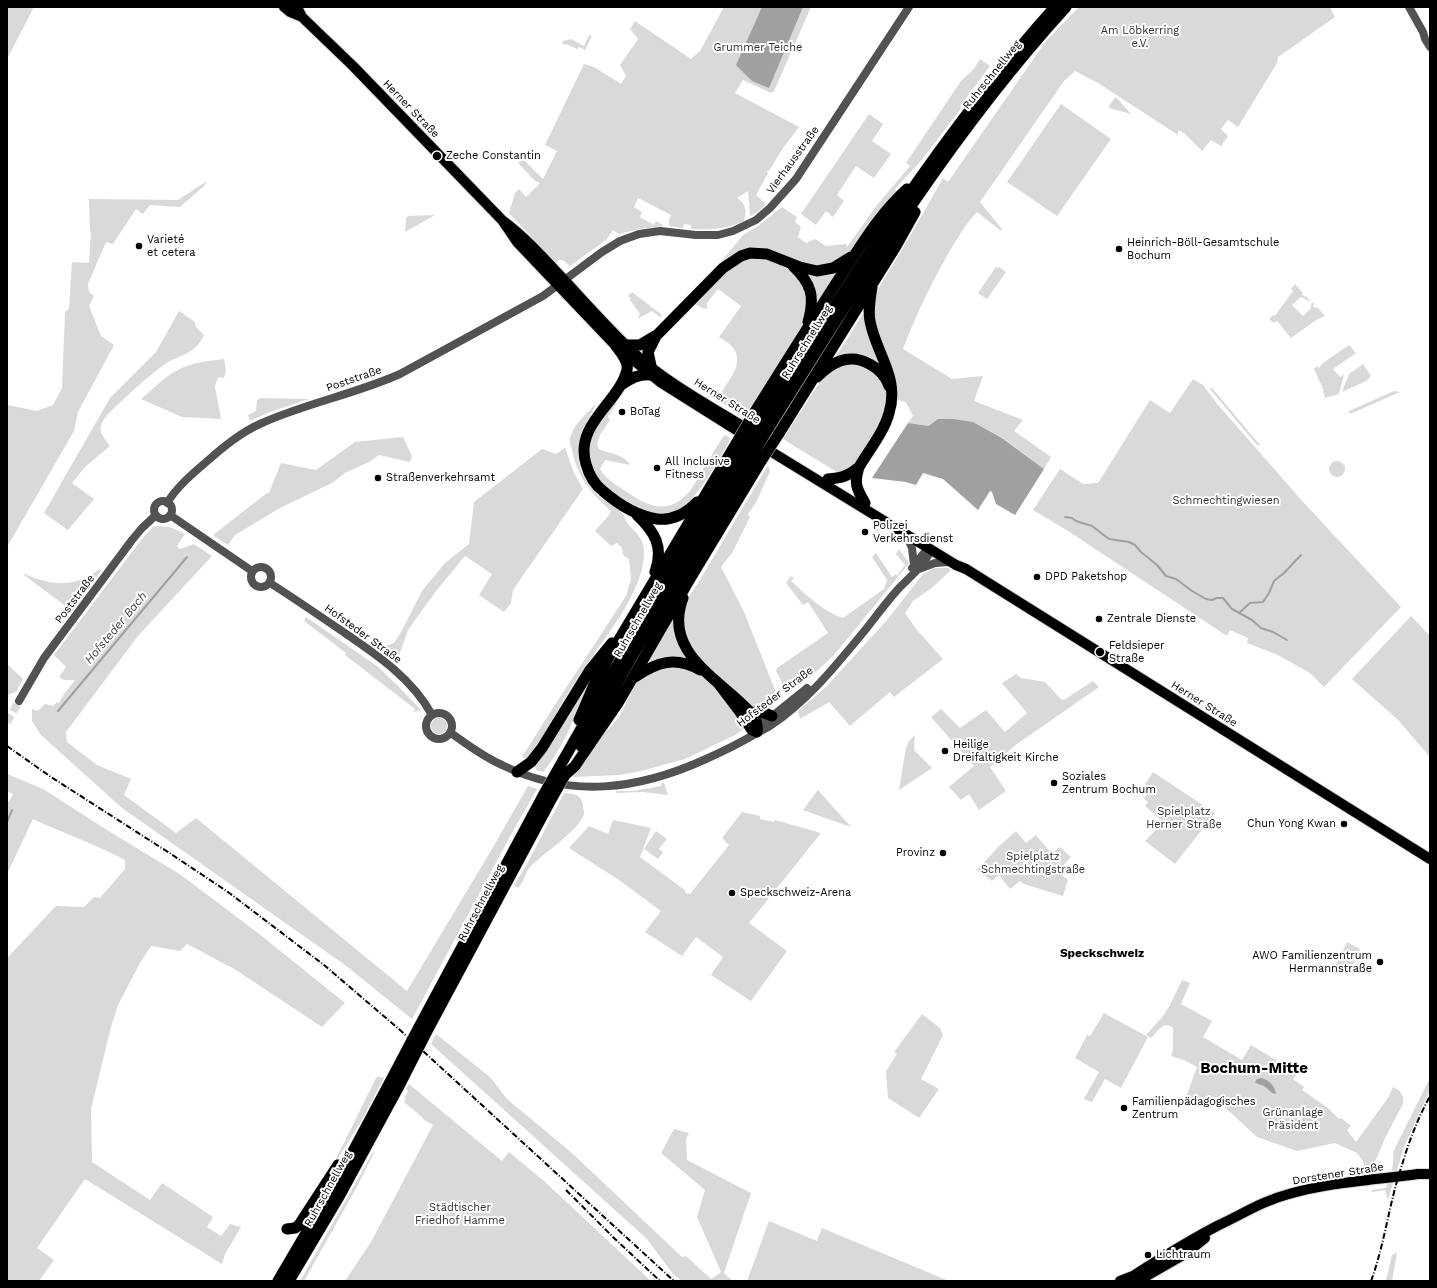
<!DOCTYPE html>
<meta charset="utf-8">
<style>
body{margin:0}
#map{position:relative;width:1437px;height:1288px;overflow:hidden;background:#fff;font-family:"Work Sans",sans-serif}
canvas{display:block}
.frame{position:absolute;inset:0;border:8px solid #000;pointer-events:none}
</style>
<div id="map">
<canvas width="1437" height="1288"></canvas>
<div class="frame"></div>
</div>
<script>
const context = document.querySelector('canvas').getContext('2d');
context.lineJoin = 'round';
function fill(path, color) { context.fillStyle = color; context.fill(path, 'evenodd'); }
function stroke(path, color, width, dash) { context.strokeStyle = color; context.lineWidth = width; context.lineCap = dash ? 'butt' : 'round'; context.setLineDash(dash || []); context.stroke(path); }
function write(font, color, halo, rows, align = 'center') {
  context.font = font + ' "Work Sans",sans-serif'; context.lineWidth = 4; context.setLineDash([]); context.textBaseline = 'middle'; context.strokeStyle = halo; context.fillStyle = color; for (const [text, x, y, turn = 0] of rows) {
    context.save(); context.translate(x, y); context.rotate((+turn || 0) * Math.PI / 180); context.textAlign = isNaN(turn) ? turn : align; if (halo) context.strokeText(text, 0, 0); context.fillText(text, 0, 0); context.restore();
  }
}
fill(new Path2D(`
 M7,7h27l-27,52z
 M724,7h87l-37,84 -3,2 -28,-13 -8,13 64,34 -16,21 -14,23 -1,-1 -1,2 1,1 -12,22 10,9 -8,8 -8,4 -2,-25 -11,7c9,6 10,12 7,23 -18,8 -32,9 -53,8v-4l-7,-1 -1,4 -14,-2v-6l2,-5 -33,-17 -4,9 8,5 -2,5 14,8 2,-4 8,5 -25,3 -20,5 -6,-4 -7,10 -36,26 -7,-6h-4l-3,3 -47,-50 6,-20 4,-4 7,8 14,-14 -5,-2 -17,-18 5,-4 20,20 14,-28 -12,-6 39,-81 10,3 27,17 5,-8 -6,-11 18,-26 -8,-10 5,-8 56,38 9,-8z
 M1079,7h251l5,10 -57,40 -1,6 -39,64 -10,-7 -7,9 7,7 -7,10 -10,-6 -9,11 -18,-18 -6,-3v5l-80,-52 -23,-12 -11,10 -84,121 22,27 -1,2 -24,-19c-11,11 -17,23 -25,35 -19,33 -36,67 -49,102l49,30 31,-3 -9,25 49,19 -9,11 37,26 -7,12 -41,-31 -30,-16 -44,4 -21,-3 5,-7 -7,-14 -18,-5 -5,22 -28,47 -15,8 -57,-35c56,-86 110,-171 160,-261l5,4 98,-141z
 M589,35l3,1 -7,14 -6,-3 -2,2 -11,-5 -1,1 -3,-2 1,-2 8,-2 13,7z
 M980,59l10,7 -29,39 -1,5 -40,52 -25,27 1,2 -18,21 -26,37 -14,12 -21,7 -78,-16 -10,5 -9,8 -1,-1 24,-29 15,-9 24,-19 15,10 -2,5 6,5 -3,10 8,6 9,-4 11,7 20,-2 1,3 30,-42 33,-39 -4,-3 55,-82 12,-11z
 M1116,97l15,17 -22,-6 1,-4z
 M1061,104l50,35 -54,77 -50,-34z
 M869,114l14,10 -11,17 19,13 -17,24 -18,-12 -19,29 7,6 -11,16 -7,-6 -10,14 -15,-11z
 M207,181l-3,5 -24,21 -30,-2 -7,9 -7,-5 -23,35 -7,-2 -18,42 1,8 5,4 -5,10 12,30 13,9 -36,67 -4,19 -67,116v-142l30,6 16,-6 9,-17 3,-76 4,-3 3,-47 17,1 2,-31 -1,-1 -1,-32 89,1z
 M435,215l-30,17 1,-14 2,-2z
 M750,258h17l24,11 16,18v27l-5,12 -49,81 -2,-1 -7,12 -26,-18c6,-17 27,-33 16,-51 -3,-5 -11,-9 -15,-12l22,-31 -23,-17 -11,14v6l-5,-1 -9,-5 37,-37z
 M996,267l2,1 1,-1 7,5 -19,27 -9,-6z
 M839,269l-24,38 -9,-34z
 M1295,284l8,9 -1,1 3,3 1,-1 4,4 -1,1 -8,-4 -9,8 11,11 8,-8v-3l1,-3 2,2 -1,2 2,2 2,-1 8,9 -9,4 -25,18 -14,-17 -3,2 -5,-4 4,-4 2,1 2,-3 16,-22 -2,-2z
 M632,292l30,23 -2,2 -8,-6 -13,7 -1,-1 2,-3 -10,-14 1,-2 -3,-2z
 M179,311l16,11 1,5 8,8c-10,22 -27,19 -43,32 -19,14 -36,31 -53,47 -12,15 -8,18 2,32l-25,21 -13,16 22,16 -26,31 -24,-17 66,-115 46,-46z
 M1349,345l7,8 -23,16 7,8 4,-3 -5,20 -14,4 -2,-7h1l-10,-22 3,-3 2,2 4,-5z
 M224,359l2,12 -2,7 -6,-1 -3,10 6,32 -39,-2 -41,-18c12,-10 23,-22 37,-29 14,-8 31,-9 46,-11z
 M1363,364l8,12 -5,5 -24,11 7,-18z
 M1193,379l10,6 15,20 87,99 96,103 -77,80 -14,-14 -32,-18 -31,-12 1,-5 -18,-8 -3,6 -159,-105 -35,-21 27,-41 23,15 15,-1 52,-83 20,13z
 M1212,388l48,57h-3l-47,-56z
 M1394,391l6,1 -50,22 -1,-3z
 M261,398l48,1 -39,13 -20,9 -2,-6 8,-4 1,-11z
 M613,401l4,2 -9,13 2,4 -10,15 -3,9 2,5c11,5 25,5 31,16l-25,-5 -5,9c7,12 21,19 33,27 18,12 37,16 53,-1 6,-5 10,-14 14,-21 7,-12 15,-24 23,-37l2,-2 5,3 -1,4c-12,20 -31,57 -51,68 -3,2 -10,5 -14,6 -12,0 -23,-6 -34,-12 -20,-12 -43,-28 -41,-55 2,-18 15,-34 24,-48z
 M596,404c-4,10 -11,19 -15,30 -8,24 1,48 20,64 6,4 17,9 20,14 4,4 4,9 8,13 8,9 15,14 15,27 1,40 -44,91 -65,124 -17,25 -31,52 -46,78l-5,5 -6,-2 27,-43 77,-118 5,-17 -2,-20 -6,-4 -1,-7 -5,-5 -6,3 -16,-15 14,-16 2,-4c-21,-19 -33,-33 -39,-61 -1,-4 -3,-9 -2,-12 3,-13 17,-25 26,-34z
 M403,437l9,19 -2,6 -31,-7 -10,7 -24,11 -13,10 -52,25 -45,27 -7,10 -15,-10 54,-42h2l12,-30 35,7 39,-28z
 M565,448l9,25 9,16 -70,101 -2,13 -7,9 -25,-17 13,-21 -27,-18 -29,35 -28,39 -11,31 -15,-14 12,-4 7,-11 21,-41 23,-28 24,-19 5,-42 68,-53 14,5z
 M1329 469a8 8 0 1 1 16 0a8 8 0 1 1-16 0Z
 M768,465l2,6 -13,30 -9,13 2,3 -18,36 -11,14 23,45 35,88 -42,34 -52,25 -44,12 -22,4 -46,2 12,-21 34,-39 26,-51 29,-51 1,4 26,-41z
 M158,526l12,1 15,7 -8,12 3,3 14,-5 18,12 -74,80 -72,96 1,10 30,23 34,14 -7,16 52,38 20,-15 211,173 82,-137 39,-68 9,3 -24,42 -101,188 -67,-54 -223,-157 -81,-73 -9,-14v-12l6,2 7,-7 8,2 4,-4 2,1 5,-9 11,-14h-11l-5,-3 7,-10 -12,-12 87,-115 12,-13z
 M899,549l10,14 -2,3 -73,89 -17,16 -29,23 -12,-23 1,-3 51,-35 -20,-31 -5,3 -17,-22 5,-7 3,2 -3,3c17,15 31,30 52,37l41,-29 3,-9 -15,-23 4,-4 16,24 4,-3 1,2 8,-11 -9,-11z
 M934,568h14l3,2 -18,17 -20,14 -8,12 12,17 26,29 -49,38 -4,-5 -40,34 -21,-24 -29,17 -2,-8 28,-24 61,-67 36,-46z
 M99,569l2,2 -27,35 -7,1 -43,-32 1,-1c19,9 41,13 61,4 5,-2 9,-6 13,-9z
 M1411,616l19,20v121l-32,-37 -46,-41z
 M306,617l71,49 19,18 25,26 -8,2 2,-3 -70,-54 1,-2 -42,-32z
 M7,664l16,15 -7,13 -9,3z
 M591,674c-12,34 -25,71 -48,98l-7,-2 -1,-5z
 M1016,674l5,4 24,4 16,17 3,1 29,-19 6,6 -82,57 -27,23 16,24 -27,19 -10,-16 -8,6 -12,-13 25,-21 -43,-49 10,-8 19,19 26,-18 19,22 22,-19 -25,-30z
 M431 726a8 8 0 1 1 16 0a8 8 0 1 1-16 0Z
 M915,735l-1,15 18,18 -33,22 7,-42 3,-7z
 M1153,772l62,41 -40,51 -30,-23 18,-19 -18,-16 3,-4 -4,-4 7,-8 -6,-6z
 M7,774l36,15 64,41 74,45 77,58 87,70 -23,24 -86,-57 -49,-26 -7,7 -29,-5 -11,17 -22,42 -7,22 -20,82 1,53 58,38 12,-17 51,34 -6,10 14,9 9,-12 11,3 -16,27 -3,10 -137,-85 -48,69 17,12 -15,21h-32v-323l49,-52 28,1 10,-10 6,1 25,-29v-9c-30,-16 -62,-27 -92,-41l-26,55v-71l3,-3 3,-6 -6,-3z
 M662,783h2l4,12 -25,-3 -27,1v-2h17l28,-5z
 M818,790l33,37 -48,-17z
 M564,793c10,1 17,1 19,12 0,3 1,6 1,9 -4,16 -42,40 -54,53 -5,6 -6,15 -12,21l-4,-3 13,-21z
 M742,812l18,4v3l14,3 1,-2 46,13 -72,90 38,28 -36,50 -40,-26 12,-18 -27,-20 -14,19 -37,-24 16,-21 -42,-31 -50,-32 20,-22 19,8 5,-14 38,8 -11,29 46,34 -1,2 5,1 39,-49 -7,-7z
 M656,831l11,8 -8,10 4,3 -5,7 -14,-10z
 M1016,831l10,12 10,-8 16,19 8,-7 11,10 -14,15 11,8 -5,16 -39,-12 -4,-3 -10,8 -11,-14 -7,6 -15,-11 22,-24z
 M1347,942l13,7 -12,26 -14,-6z
 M1182,980l8,3 -9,21 31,17 -9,16 39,23 9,-15 47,28 -5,6 11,8 -2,3 26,18 11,11 2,-1 10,8 -4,4 9,12 32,-44 5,-11 7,4 3,6v7l-17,32 -15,35 -6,1 -2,-11 -6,-8 -22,-10 -38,8 -40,-14 -39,-36 -32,-4 11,-30 -13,-7 -13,-4 2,-6v-22c-9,-8 -15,3 -22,10l-5,-3 17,-19 7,-11z
 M1104,1013l44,24 -27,51 -16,-9 -13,23 -8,-3 15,-27 -24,-14 12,-23 3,1z
 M922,1014l18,14 3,7 -22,44 18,10 -20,29 -31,-20 -2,-27 11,-17 -3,-2 3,-4z
 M436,1034l54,43 17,22 65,54 110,104 4,-1 25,23 10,-7 -24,-55 8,-27 -44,-37 13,-24 15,4 -3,7 1,20 64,33 -27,80 9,8h-51l-9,-7 -26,-35 -216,-195z
 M377,1077h3l4,1 -22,42 -29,46v-1l42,-85z
 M1430,1078v12l-26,57 -16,53 -3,-10 -13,2 -1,-2 15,-2c4,-12 9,-24 7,-36z
 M409,1084l93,77 7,-9 35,29 107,100h-306l26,-39 62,-117 -10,-6v-1l-19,-16 2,-3 -2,-1 4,-7 -2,-2z
 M373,1152l1,1 -15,30 -55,98h-4z
 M769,1221l48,20 5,-13 127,53h-202z
 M1397,1253l-5,28h-6l6,-26z`), '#d9d9d9');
fill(new Path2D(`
 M762,7h41l-34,81 -17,-7 -16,-16z
 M938,419h15l20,3 29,16 42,31 -29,46 -19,-11 -4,-12 -2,-1 -12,19 -35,-31 -20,-6 -7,12 -10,-3 -34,-4 36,-55 21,3z
 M1262,1078c8,3 12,7 14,15l-1,1c-5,-1 -6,-5 -11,-8 -3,-2 -6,-1 -9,-4l2,-3z`), '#a0a0a0');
stroke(new Path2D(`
 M1065,517l7,1 4,3 16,5 17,13 20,3 6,3 6,7 16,13 9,11 10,3 16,12 14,8 6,1 5,-2h6l9,11 20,11 9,8 12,4 14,8
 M1240,612l10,-9 13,-1 6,-9 5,-12 10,-8 17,-18
 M58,711l129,-154
 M7,822l5,-12`), '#a0a0a0', 2);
stroke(new Path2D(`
 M7,722l12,-21`), '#d9d9d9', 8, [8, 4]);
const primary = new Path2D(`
 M284,7l6,5 12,5
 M297,7l5,10 51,49 149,154c26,19 46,43 68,66 20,22 41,45 63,66 35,32 79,55 119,80
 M502,220l15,22 99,104 44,36 89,56
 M762,446l194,119 10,4 464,290
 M1120,1281l13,-5c28,-18 57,-36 86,-51 24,-11 43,-24 70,-31 41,-12 86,-14 129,-20h12
 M1138,1281l47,-27 20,-16`);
const motorway = new Path2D(`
 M793,266c19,18 22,31 15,56
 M626,345h14l15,-9
 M616,346c5,7 13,15 11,24 -8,33 -53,54 -41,94 3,11 8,20 17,27 15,13 34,25 54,28 15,2 30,-6 40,-17
 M651,366l-3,-14 8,-16 67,-68 18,-12 9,-3 17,1 33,13 17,4 16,-3 18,-11
 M817,377c7,-7 15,-13 23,-16 20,-7 43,7 49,25
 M621,385c10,-7 17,-11 30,-10
 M751,418c30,-48 60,-96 91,-144 20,-30 38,-61 65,-85
 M760,424c90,-144 181,-290 295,-417
 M768,429c91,-146 182,-295 298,-422
 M778,435l118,-189 19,-34
 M828,479c14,-1 20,-3 31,-12
 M865,503c-9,-15 -11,-20 -6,-36 10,-17 25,-35 30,-54 11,-36 -13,-59 -19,-92 -2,-11 0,-22 2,-34
 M637,515c18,17 27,32 18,57
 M683,598c-21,55 37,81 67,114 6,7 8,12 7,20l-5,-2 -12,-18 -22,-29
 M635,677c22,-15 40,-21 65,-7
 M750,712l15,1 7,3
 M579,720l15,-35 17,-32 126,-211
 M581,746l50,-88 123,-206
 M517,772l14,-10 11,-14 48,-78 22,-27
 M556,773l75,-132 115,-194
 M565,775l10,-9 43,-63 73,-126 72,-119
 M419,1027l125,-233
 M426,1033l127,-237
 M287,1229l8,-1 4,-3 39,-60
 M278,1281l65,-111 47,-88
 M289,1281l51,-86 58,-107`);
stroke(primary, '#dbdbdb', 12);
stroke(motorway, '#dbdbdb', 12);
stroke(new Path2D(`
 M1409,7l14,25 2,7 5,8
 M154 510a9 9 0 1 1 18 0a9 9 0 1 1-18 0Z
 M167,503c10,-16 24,-28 38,-40 17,-15 36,-31 57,-40 45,-20 93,-29 138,-49l143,-78 59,-44 18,-11 19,-7 21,-3 36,4h22l15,-4 23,-11 14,-12 26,-29 113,-172
 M170,515l82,56
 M906,534l6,14 2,17
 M251 577a10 10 0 1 1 20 0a10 10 0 1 1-20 0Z
 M912,568l16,-20
 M919,569l16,-6 15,-1
 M270,583c22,14 44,29 66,44 35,24 75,49 96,88
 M19,701l25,-43 88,-118 10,-12 14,-13
 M426 726a13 13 0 1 1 26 0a13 13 0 1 1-26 0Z
 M753,729l23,-16 31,-25
 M451,733c15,11 33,24 51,32 69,34 136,25 204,-6 18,-8 34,-16 51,-26 4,-3 9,-4 13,-7 38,-25 67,-62 96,-97 11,-14 22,-29 34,-42 11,-11 25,-23 31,-37`), '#525252', 8);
stroke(primary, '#000', 10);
stroke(motorway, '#000', 11);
stroke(new Path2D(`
 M1130,1281c19,-12 38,-23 57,-34 34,-21 67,-42 105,-53 45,-12 93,-11 138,-20`), '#000', 1);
stroke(new Path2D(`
 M7,746l44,31 120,77 57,38 96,73 76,65 274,251
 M566,1190l49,49 45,42
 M1371,1281c14,-38 18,-78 31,-116 7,-24 16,-47 28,-69`), '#000', 2, [6, 2, 1, 2]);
const motorwayBridge = new Path2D(`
 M737,442l14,-24
 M746,447l14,-23
 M754,452l14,-23
 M763,458l15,-23
 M544,794l12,-21
 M553,796l12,-21
 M390,1082l29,-55
 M398,1088l28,-55`);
stroke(motorwayBridge, '#dbdbdb', 12, []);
stroke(motorwayBridge, '#000', 11);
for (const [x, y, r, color] of [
 [437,156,5,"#000"],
 [139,246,4,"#000"],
 [1119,249,4,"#000"],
 [622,412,4,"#000"],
 [657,468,4,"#000"],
 [378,478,4,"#000"],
 [865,532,4,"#000"],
 [1037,577,4,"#000"],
 [1099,619,4,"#000"],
 [1100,652,5,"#000"],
 [945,751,4,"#000"],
 [1054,783,4,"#000"],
 [1344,824,4,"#000"],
 [943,853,4,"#000"],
 [732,893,4,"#000"],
 [1380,962,4,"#000"],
 [1124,1108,4,"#000"],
 [1148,1255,4,"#000"]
]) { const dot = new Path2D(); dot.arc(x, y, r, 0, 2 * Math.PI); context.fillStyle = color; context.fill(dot); stroke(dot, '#fff', 1.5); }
write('11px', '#303030', '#fff', [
 ["Am Löbkerring",1140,31],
 ["e.V.",1140,44],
 ["Grummer Teiche",758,48],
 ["Schmechtingwiesen",1226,501],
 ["Spielplatz",1184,812],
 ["Herner Straße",1184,825],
 ["Spielplatz",1033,857],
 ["Schmechtingstraße",1033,870],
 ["Grünanlage",1293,1113],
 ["Präsident",1293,1126],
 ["Städtischer",460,1208],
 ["Friedhof Hamme",460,1221]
]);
write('11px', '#000', '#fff', [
 ["Ruhrschnellweg",992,75,-51],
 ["Herner Straße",411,109,46],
 ["Vierhausstraße",793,160,-54],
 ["Ruhrschnellweg",807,342,-58],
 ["Poststraße",354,379,-19],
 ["Herner Straße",727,401,32],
 ["Poststraße",75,599,-53],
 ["Ruhrschnellweg",638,620,-60],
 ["Hofsteder Straße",363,634,36],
 ["Hofsteder Straße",775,697,-37],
 ["Herner Straße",1204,704,32],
 ["Ruhrschnellweg",481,903,-62],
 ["Dorstener Straße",1338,1174,-9],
 ["Ruhrschnellweg",328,1189,-61]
]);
write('11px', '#000', '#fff', [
 ["Zeche Constantin",446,156],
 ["Varieté",147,240],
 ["et cetera",147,253],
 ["Heinrich-Böll-Gesamtschule",1127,243],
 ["Bochum",1127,256],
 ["BoTag",630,412],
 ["All Inclusive",665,462],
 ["Fitness",665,475],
 ["Straßenverkehrsamt",386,478],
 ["Polizei",873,526],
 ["Verkehrsdienst",873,539],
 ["DPD Paketshop",1045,577],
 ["Zentrale Dienste",1107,619],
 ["Feldsieper",1109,646],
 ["Straße",1109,659],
 ["Heilige",953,745],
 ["Dreifaltigkeit Kirche",953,758],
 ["Soziales",1062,777],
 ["Zentrum Bochum",1062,790],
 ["Chun Yong Kwan",1336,824,"right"],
 ["Provinz",935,853,"right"],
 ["Speckschweiz-Arena",740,893],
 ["AWO Familienzentrum",1372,956,"right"],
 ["Hermannstraße",1372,969,"right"],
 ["Familienpädagogisches",1132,1102],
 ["Zentrum",1132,1115],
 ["Lichtraum",1156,1255]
], 'left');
write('italic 12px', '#414141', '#fff', [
 ["Hofsteder Bach",116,628,-50]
]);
write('bold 12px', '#000', '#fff', [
 ["Speckschweiz",1102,953]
]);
write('bold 15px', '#000', '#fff', [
 ["Bochum-Mitte",1254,1069]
]);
</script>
